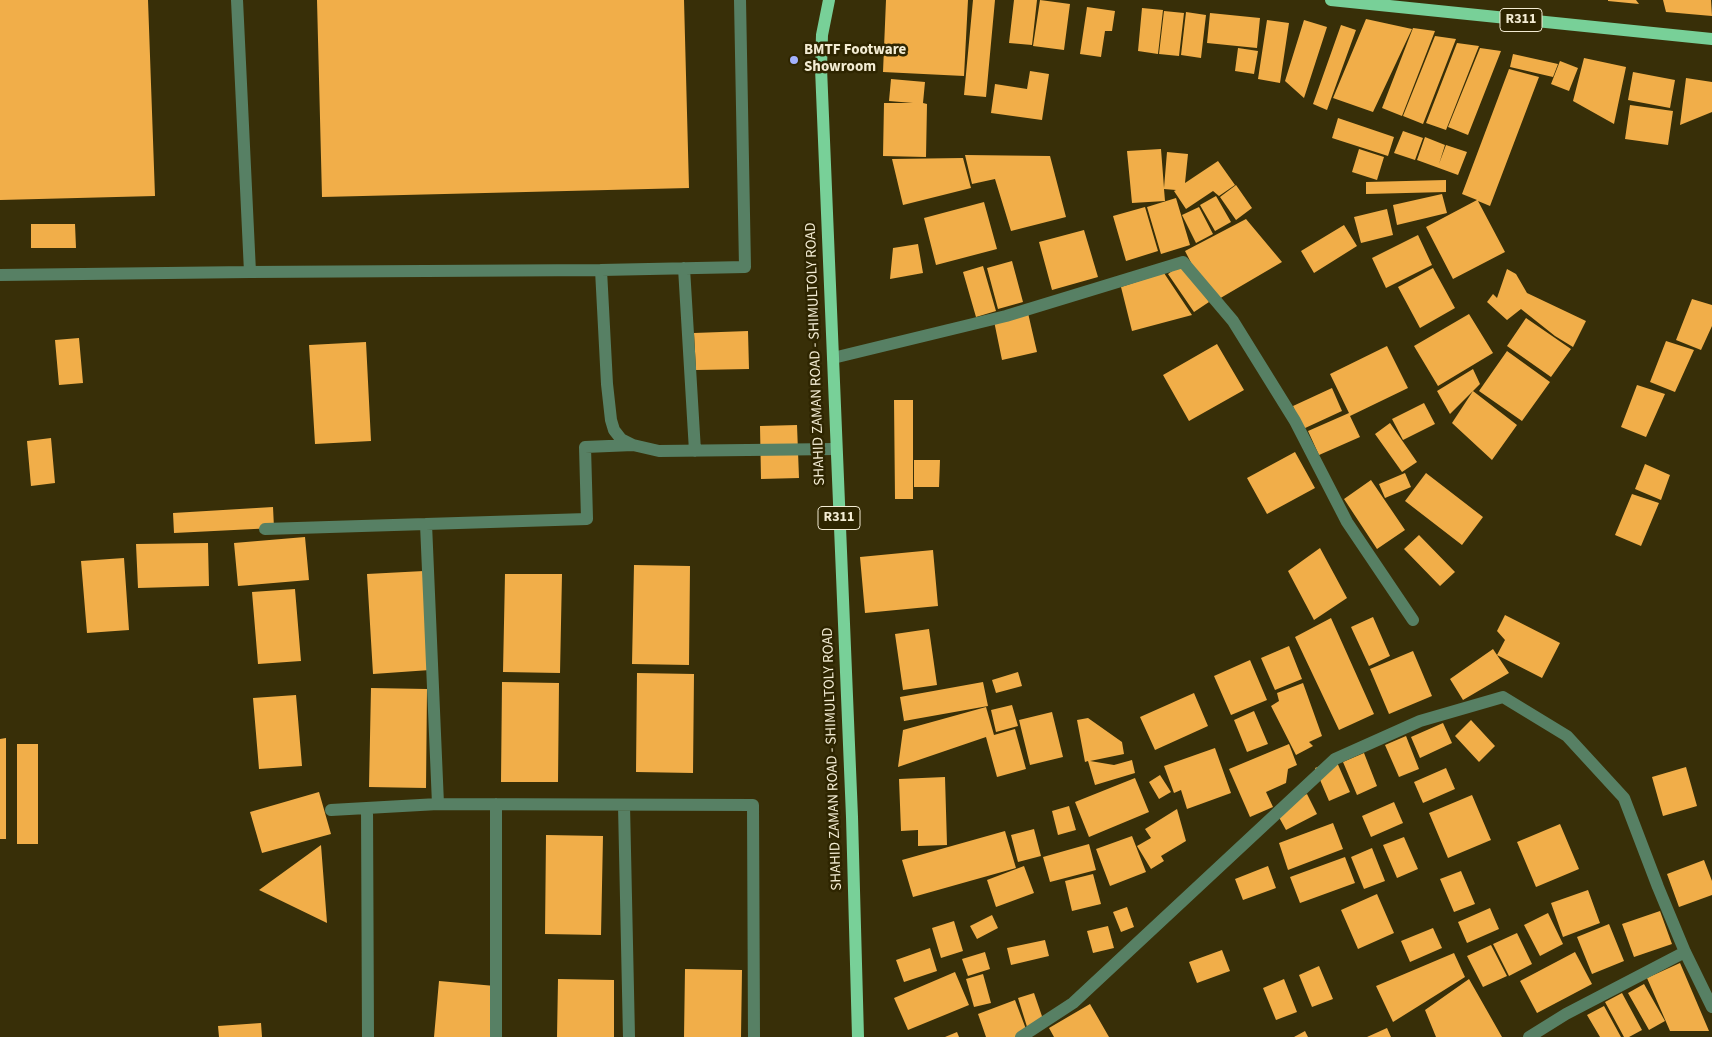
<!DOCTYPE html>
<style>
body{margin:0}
canvas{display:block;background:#382f08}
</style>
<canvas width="1712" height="1037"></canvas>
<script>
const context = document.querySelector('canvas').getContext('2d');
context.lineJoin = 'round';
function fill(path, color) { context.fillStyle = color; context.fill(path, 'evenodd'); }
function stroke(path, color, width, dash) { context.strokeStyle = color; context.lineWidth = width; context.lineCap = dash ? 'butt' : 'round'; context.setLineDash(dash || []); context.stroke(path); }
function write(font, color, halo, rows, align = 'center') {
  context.font = font + ' "Source Sans 3",sans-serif'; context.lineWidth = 5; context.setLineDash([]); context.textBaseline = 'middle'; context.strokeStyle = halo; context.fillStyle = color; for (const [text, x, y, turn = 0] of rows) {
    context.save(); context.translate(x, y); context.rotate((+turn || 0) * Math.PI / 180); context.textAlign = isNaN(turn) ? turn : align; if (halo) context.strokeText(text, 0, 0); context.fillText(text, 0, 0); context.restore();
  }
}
fill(new Path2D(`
 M0,0h148l7,196 -155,4z
 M317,0h367l5,188 -367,9z
 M886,0h82l-4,76 -81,-4z
 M973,0h22l-9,97 -22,-2z
 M1014,0h23l-5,45 -23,-2z
 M1040,0l30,4 -6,46 -31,-4z
 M1608,0h28l3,4 -31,-3z
 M1663,0h48l1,16 -46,-4z
 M1087,7l28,4 -3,20h-7l-4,26 -21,-3z
 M1142,8l21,2 -5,44 -20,-3z
 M1164,11l20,2 -5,43 -20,-2z
 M1186,12l20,3 -5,43 -20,-3z
 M1210,13l50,5 -3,30 -50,-5z
 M1366,19l46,10 -39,83 -40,-14z
 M1267,20l22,3 -9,60 -22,-4z
 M1304,20l23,7 -23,71 -19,-17z
 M1341,25l15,5 -29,80 -14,-6z
 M1413,28l22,3 -33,85 -20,-8z
 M1435,36l21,3 -33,85 -20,-8z
 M1457,43l22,3 -33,84 -20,-7z
 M1238,48l20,3 -4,23 -19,-3z
 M1480,48l21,3 -33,84 -20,-8z
 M1513,54l45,10 -5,13 -43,-10z
 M1584,58l42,9 -12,57 -41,-23z
 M1560,61l18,7 -9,23 -18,-7z
 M1509,69l30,8 -49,129 -12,-5 27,51 -52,27 -27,-52 51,-27 -15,-6z
 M1030,71l19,3 -7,46 -51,-7 4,-29 32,5z
 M1633,72l42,8 -5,28 -42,-8z
 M1686,78l26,4v30l-32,13z
 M891,79l34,3 -2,21 4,1 -1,53 -43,-1 1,-53h29l-24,-2z
 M1630,105l43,6 -5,34 -43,-6z
 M1338,118l56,19 -6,19 -56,-18z
 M1403,131l20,7 -8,22 -21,-7z
 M1425,137l20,8 -6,19 7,-19 21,7 -9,23 -41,-15z
 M1161,149l3,39 3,-36 21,2 -3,29 33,-22 17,24 -16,11 -6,-5 -27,18 -12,-18 2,-1 -12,-1 1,12 -33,2 -5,-52z
 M1359,149l25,8 -7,23 -25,-8z
 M965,155l85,1 16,61 -55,14 -16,-52 -23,5z
 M963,158l8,30 -68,17 -11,-46z
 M1446,180v12l-80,2v-12z
 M1236,185l16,23 -16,12 -16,-23z
 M1442,194l5,19 -50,12 -4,-20z
 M1216,196l15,26 -16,9 -15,-26z
 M1176,198l14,47 -29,9 -14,-47z
 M984,202l13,47 -61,16 -12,-47z
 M1145,207l13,44 -32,10 -13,-45z
 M1199,207l14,27 -17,9 -14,-28z
 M1387,209l6,26 -32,8 -7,-26z
 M1246,219l36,43 -70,41 -27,-52z
 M31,224h44l1,24h-45z
 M1344,225l13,21 -43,27 -13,-22z
 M1084,230l14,47 -46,13 -13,-48z
 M1418,235l14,30 -46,23 -14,-30z
 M918,244l5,29 -33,6 3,-31z
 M1012,261l11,41 -25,7 -11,-41z
 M1183,263l26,39 -15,10 -26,-38z
 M983,266l13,45 -20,6 -13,-45z
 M1433,268l22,40 -35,20 -22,-41z
 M1507,269l9,5 11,19 59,28 -13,26 -18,-11 -34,-27 -14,11 -20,-18 6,-8 4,4z
 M1164,273l28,42 -60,16 -11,-44z
 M1692,299l20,6v21l-11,24 -25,-10z
 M1028,313l9,39 -35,8 -8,-39z
 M1469,314l24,39 -55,33 -24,-40z
 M1526,318l45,31 -20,28 -44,-31z
 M748,331l1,38 -53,1 -2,-37z
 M79,338l4,45 -24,2 -4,-45z
 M1666,341l28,9 -19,42 -25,-10z
 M366,342l5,99 -56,3 -6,-99z
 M1217,344l27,46 -55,31 -26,-46z
 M1387,346l21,42 -58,28 10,21 -41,18 -11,-24 41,-18 -19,-39z
 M1507,351l43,31 -28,39 -43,-30z
 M1473,369l7,15 -30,30 -13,-23z
 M1637,385l28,9 -19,43 -25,-10z
 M1332,388l10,23 -39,18 -10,-23z
 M1473,391l44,34 -25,35 -40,-37z
 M894,400h19v99h-18z
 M1424,403l11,21 -32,16 -11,-21z
 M1390,423l27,39 -15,10 -27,-38z
 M797,425l2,53 -38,1 -1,-53z
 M51,438l4,45 -24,3 -4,-45z
 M1295,452l20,36 -48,26 -20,-36z
 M914,460h26l-1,27h-25z
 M1645,464l25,11 -9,25 -26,-11z
 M1405,473l6,14 -26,11 -6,-14z
 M1426,473l57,44 -21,28 -57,-44z
 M1371,480l34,50 -28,19 -33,-50z
 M1632,494l27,9 -18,43 -26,-11z
 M273,507l1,21 -100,5 -1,-20z
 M1419,535l36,37 -15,14 -36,-37z
 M305,537l4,43 -71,6 -4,-43z
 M208,543l1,43 -71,2 -2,-44z
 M1320,548l27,50 -33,22 -26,-49z
 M933,550l5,56 -73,7 -5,-56z
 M124,558l5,72 -42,3 -6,-72z
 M634,565l56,1 -1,99 -57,-1z
 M424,571l6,99 -57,4 -6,-100z
 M505,574h57l-2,99 -57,-1z
 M295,589l6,72 -43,3 -6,-72z
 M1505,615l55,28 -18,35 -45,-23 8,-15 -8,-9z
 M1373,617l17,39 -21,10 -18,-39z
 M1331,618l43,96 -35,16 -44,-93z
 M929,629l8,56 -34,5 -8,-56z
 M1289,646l13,33 -27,11 -14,-32z
 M1493,649l16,24 -46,27 -13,-21z
 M1413,651l19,45 -43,18 -19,-45z
 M1250,660l17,40 -36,15 -17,-39z
 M1018,672l4,14 -26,7 -4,-13z
 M637,673l57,1 -1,99 -57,-1z
 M502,682l57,1 -1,99h-57z
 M983,682l5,24 -84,15 -4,-24z
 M1303,683l19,53 -13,6 4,4 -17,9 -25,-49 8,-5 -2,-8z
 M371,688l56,1 -1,99 -57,-1z
 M1194,693l14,33 -53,24 -15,-33z
 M296,695l6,71 -43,3 -6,-71z
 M1012,705l6,21 -22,6 -5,-22z
 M986,707l8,28 21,-6 11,40 -29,8 -11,-40 -88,30 5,-37z
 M1254,711l14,33 -21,8 -13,-32z
 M1052,712l11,45 -33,8 -11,-45z
 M1088,718l34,24 2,12 -34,7 24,4 18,-5 3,13 -40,12 -7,-24 -3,1 -8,-42z
 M1471,720l24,26 -16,16 -24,-26z
 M1443,723l9,20 -32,15 -9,-21z
 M1406,736l13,33 -20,8 -14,-32z
 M6,738v101h-6v-100z
 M17,744h21v100h-21z
 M1289,744l8,21 -9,4 -2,14 -20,9 7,15 -23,10 -21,-48z
 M1215,748l16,45 -44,16 -6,-19 -7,3 -10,-27z
 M1364,753l13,33 -20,9 -14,-33z
 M1336,760l14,32 -21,9 -14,-33z
 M1686,767l11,39 -34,10 -11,-39z
 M1446,768l9,21 -32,14 -9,-21z
 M1160,775l11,17 -12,7 -10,-17z
 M945,777l2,68 -29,1v-16l-17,1 -2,-52z
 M1135,778l14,34 -60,25 -14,-35z
 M319,792l12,42 -69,19 -12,-41z
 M1307,794l10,20 -31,16 -11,-20z
 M1472,795l19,45 -43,18 -19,-45z
 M1394,802l9,21 -32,14 -9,-21z
 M1069,806l7,24 -18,5 -6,-24z
 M1177,809l9,32 -25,15 3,5 -13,8 -14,-23 14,-8 -6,-9z
 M1333,823l10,26 -55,21 -9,-27z
 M1560,824l19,45 -43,18 -19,-45z
 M1034,829l7,27 -23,6 -7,-27z
 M1005,831l11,37 -103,29 -11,-37z
 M546,835l57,1 -2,99 -56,-1z
 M1132,836l14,36 -36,14 -14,-37z
 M1404,837l14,32 -21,9 -14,-33z
 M1089,844l7,26 -46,12 -7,-25z
 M321,845l6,78 -68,-33z
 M1372,848l13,33 -21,8 -13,-32z
 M1345,857l10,26 -55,20 -10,-26z
 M1704,860l8,21v14l-33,12 -12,-33z
 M1024,866l10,27 -38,14 -9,-27z
 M1268,866l8,22 -33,12 -8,-21z
 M1461,871l14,33 -21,8 -14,-33z
 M1093,874l8,30 -29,7 -7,-30z
 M1588,890l12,33 -37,14 -12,-34z
 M1377,894l17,39 -36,16 -17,-39z
 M1127,907l7,20 -13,5 -8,-20z
 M1490,908l9,21 -32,14 -9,-21z
 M1660,911l12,33 -38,13 -12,-33z
 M1548,913l15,31 -23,12 -16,-31z
 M992,915l6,13 -21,11 -7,-13z
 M954,921l9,30 -22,7 -9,-30z
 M1609,924l15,37 -32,13 -15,-37z
 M1108,926l6,22 -21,5 -6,-22z
 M1433,928l9,20 -32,14 -9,-21z
 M1517,933l15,31 -23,12 -16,-32z
 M1045,940l4,16 -38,9 -4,-17z
 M1491,945l16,31 -24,11 -16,-31z
 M930,948l7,23 -33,11 -8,-22z
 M1222,950l8,21 -33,12 -8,-21z
 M985,952l5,17 -22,7 -6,-17z
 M1575,952l17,32 -55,29 -17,-32z
 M1454,953l11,24 -72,45 -17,-36z
 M1680,963l29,68h-39l-23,-53z
 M1319,966l14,33 -21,8 -13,-32z
 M685,969l57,1 -1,67h-57z
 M955,972l14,33 -61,25 -14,-32z
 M983,974l8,29 -17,4 -8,-28z
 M558,979l56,1v57h-57z
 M1284,979l13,33 -21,8 -13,-32z
 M1469,979l33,58h-66l-11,-27z
 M439,981l56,5 -4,51h-57z
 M1644,984l21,37 -16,9 -21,-37z
 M1034,993l11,32 -17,5 -10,-32z
 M1622,993l20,37 -13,7h-5l-19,-35z
 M1015,1000l14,37h-43l-8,-23z
 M1090,1004l19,33h-55l-5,-9z
 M1604,1006l17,31h-21l-13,-22z
 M261,1023l1,14h-43l-1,-11z
 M1387,1028l4,9h-24z
 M1305,1031l3,6h-14z
 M957,1032l2,5h-14z`), '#f1ae49');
stroke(new Path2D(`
 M237,0l13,272 351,-2 144,-3 -5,-267
 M684,268l11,183
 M601,270l6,114 4,36 3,10 7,9 12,6 26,6 177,-2
 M0,275l250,-3
 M833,358l173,-42 177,-54 50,59 62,100 52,101 66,98
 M265,529l322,-10 -2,-72 48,-2
 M438,804l315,1 1,232
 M624,805l5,232
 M367,808l1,229
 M331,810l107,-6 -12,-280
 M496,1037v-233
 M1021,1037l52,-34 262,-244 85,-38 83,-24 64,39 57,62 34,89 27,65 27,55
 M1529,1037l37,-23 119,-62`), '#578064', 12);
stroke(new Path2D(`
 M829,0l-7,35 -1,33 31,749 6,220
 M1331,0l381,39`), '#78d098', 12);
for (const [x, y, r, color] of [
 [794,60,5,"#a3b2fd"]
]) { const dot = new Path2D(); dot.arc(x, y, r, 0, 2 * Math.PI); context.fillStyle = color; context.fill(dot); stroke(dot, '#2e2500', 2); }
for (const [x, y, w] of [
 [1521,20,42],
 [839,518,42]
]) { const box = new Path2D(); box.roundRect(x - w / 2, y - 11.5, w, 23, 4); context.fillStyle = '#2e2500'; context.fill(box); stroke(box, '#f3ecd3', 1); }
write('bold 14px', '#f3ecd3', null, [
 ["R311",1521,20],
 ["R311",839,518]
]);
write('bold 15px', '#f3ecd3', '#2e2500', [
 ["BMTF Footware",804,51],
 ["Showroom",804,68]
], 'left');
write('15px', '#f3ecd3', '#2e2500', [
 ["SHAHID ZAMAN ROAD - SHIMULTOLY ROAD",816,354,-92],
 ["SHAHID ZAMAN ROAD - SHIMULTOLY ROAD",833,759,-92]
]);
</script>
